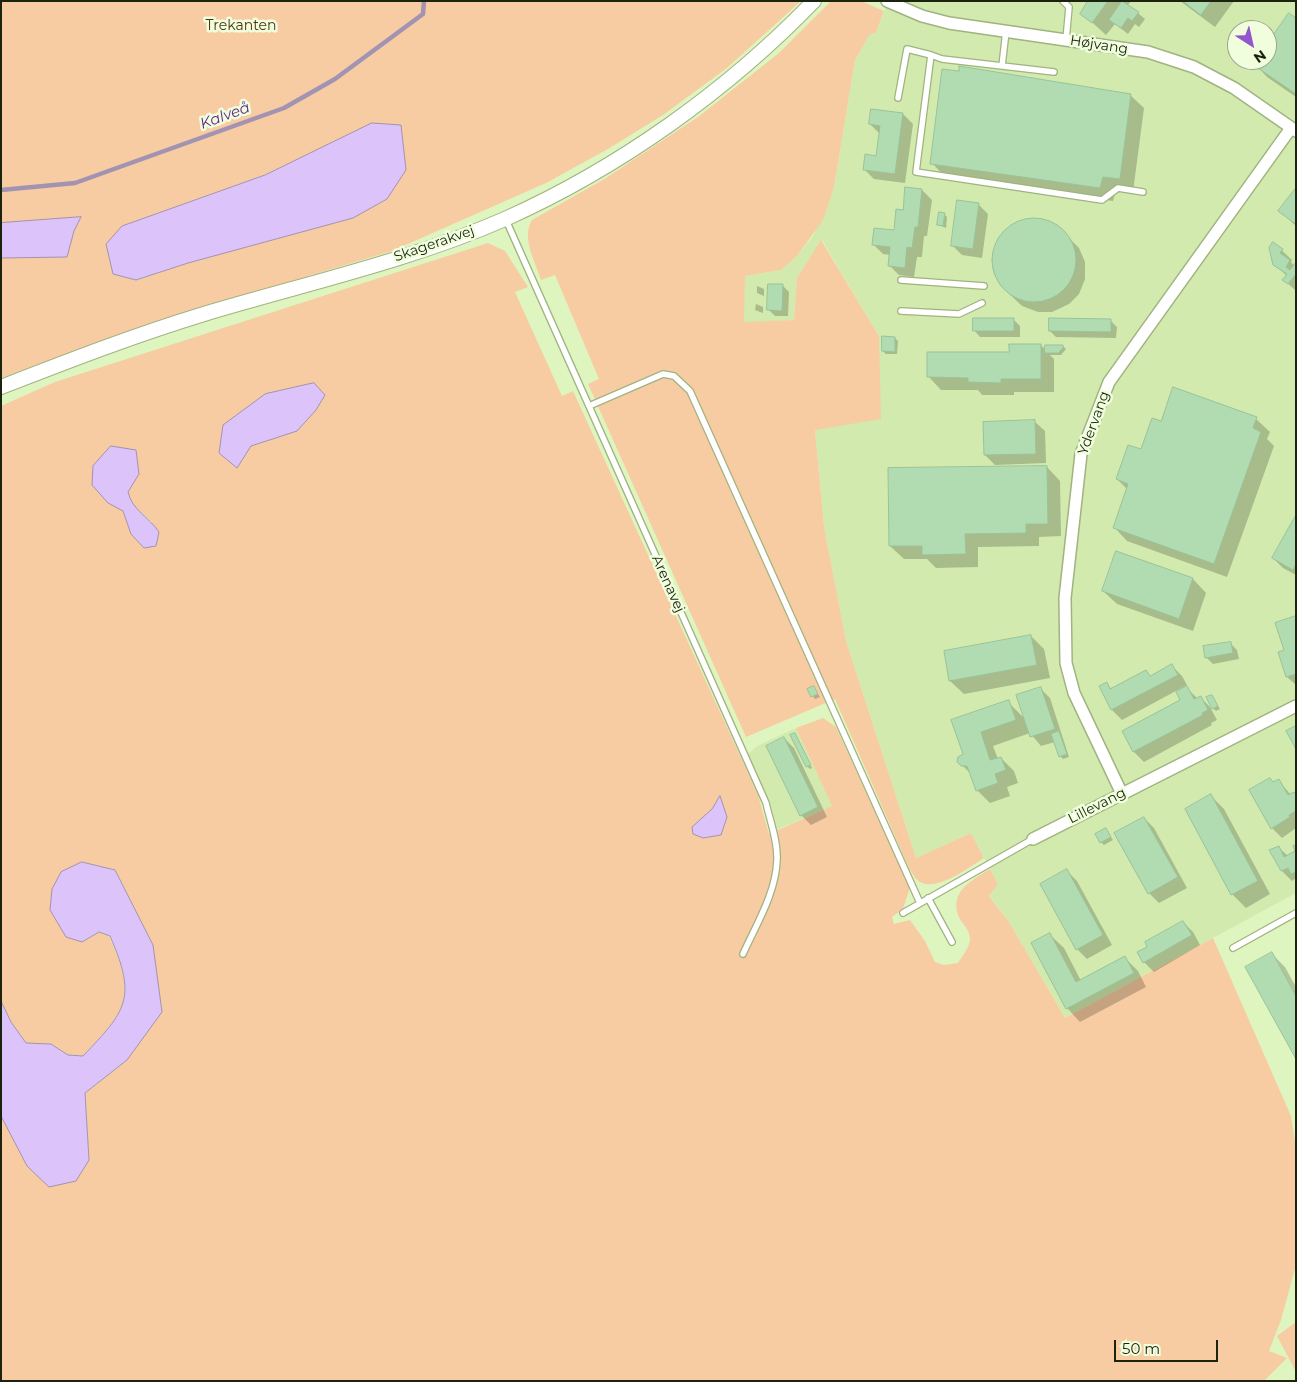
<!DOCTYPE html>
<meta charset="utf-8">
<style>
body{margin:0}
#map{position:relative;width:1297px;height:1382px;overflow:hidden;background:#dff5bf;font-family:Montserrat,sans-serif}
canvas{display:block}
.frame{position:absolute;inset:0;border:2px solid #1b220e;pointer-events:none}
.north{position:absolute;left:1227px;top:20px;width:50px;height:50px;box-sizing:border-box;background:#f1fede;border:1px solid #9ba68b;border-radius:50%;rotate:145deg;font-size:14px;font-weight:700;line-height:20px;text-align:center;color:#1b220e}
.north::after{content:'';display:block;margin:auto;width:18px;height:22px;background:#9356cc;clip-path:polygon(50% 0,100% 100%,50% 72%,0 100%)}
.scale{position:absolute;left:1114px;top:1340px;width:104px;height:22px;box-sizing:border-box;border:2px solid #1b220e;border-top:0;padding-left:6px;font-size:15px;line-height:18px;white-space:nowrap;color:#1b220e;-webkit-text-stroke:4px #f1fede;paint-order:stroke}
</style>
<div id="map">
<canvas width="1297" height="1382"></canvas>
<div class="frame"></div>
<div class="north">N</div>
<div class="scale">50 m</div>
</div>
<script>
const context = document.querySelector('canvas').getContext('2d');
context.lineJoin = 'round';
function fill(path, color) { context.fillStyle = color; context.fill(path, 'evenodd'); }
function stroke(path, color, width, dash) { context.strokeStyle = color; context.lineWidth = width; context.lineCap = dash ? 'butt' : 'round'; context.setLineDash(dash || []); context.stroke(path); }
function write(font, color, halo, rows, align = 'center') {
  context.font = font + ' Montserrat,sans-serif'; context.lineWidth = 5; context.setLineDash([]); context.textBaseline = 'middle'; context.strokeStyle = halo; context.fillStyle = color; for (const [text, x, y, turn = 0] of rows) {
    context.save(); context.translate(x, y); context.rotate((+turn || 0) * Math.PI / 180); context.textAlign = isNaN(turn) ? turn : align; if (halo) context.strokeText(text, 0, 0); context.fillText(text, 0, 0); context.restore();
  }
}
fill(new Path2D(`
 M888,1h408v892l-231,125 -56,-96 -20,-27 9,-11 -27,-51 -55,25 -70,-217 -22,-114 -9,-97 64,-94 -57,-96 -25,38 -3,42 -51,3 2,-47 36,-6 16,-14 16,-20 21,-49 21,-127 15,-26 6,-1zM1237,30h30v30h-30z
 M796,728l36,78 -56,24 -6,-27 -22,-49 9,-8z`), '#d2eaae');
fill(new Path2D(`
 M1,1h800l-74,67 -64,47 -55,34 -62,34 -154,68 -244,73 -147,54zM293,162l-105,101 -52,17 -14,-54 143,-51z
 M831,1h30l23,10 -8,22 -6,1 -15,26 -21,127 -11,33 -26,36 -16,14 -36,6 -1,46 50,-2 3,-42 24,-38 58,96 2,83 -66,11 9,97 22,114 70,217 55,-25 13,25c-14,9 -45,32 -62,25 -7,-3 -9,-9 -13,-15l-74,-169 -89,38 -158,-353 11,-5 -44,-104 -14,5c-6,-19 -20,-42 -9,-60l74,-42 92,-61 81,-64z
 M488,243l17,8 23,36 -13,5 47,104 11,-5 185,404 11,39 63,-28 -36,-78 27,-10 13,9 74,160 -7,22 -11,8 2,7 16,-4 15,21 10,21 9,3 14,-2c4,-7 12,-16 12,-24 0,-11 -9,-15 -12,-24 -8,-25 15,-35 32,-46l8,15 -9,12 20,26 56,96 148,-80 78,178 5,32v117l-15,55 -12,31 18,7 -23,23h-1263v-265l5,8 83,36 -4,-67 42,-33 26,-115 -38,-75 -33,-8v80l17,-10 10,4c28,62 18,73 -26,120l-15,-1 -17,-11 -25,-1 -15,-21 -10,-21v-595l54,-24zM136,450l2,23 -10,19 2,11 22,19 -8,26 -13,-14 -8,-24z
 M1296,1322v50l-19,-36z`), '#f7cca2');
const water = new Path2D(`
 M372,123l29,2 5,45 -19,29 -34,19 -165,45 -52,17 -23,-6 -7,-30 16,-18 143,-51z
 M81,217l-7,14 -7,26 -66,1v-35z
 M314,383l11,12 -9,15 -19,21 -46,15 -14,22 -18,-15 4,-28 42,-31z
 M111,446l25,4 3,24 -11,18c4,18 21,25 31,40l-3,14 -12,2 -13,-14 -8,-23 -15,-8 -16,-18 1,-19z
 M720,796l7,21 -6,18 -18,3 -10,-4 -1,-7 20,-18z
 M82,862l33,8 38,75 9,67 -35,48 -42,33 4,67 -13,21 -27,6 -22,-21 -26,-50v-115l10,21 15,21 25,1 17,11 15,1c44,-46 54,-58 27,-120l-11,-4 -17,10 -16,-5 -16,-27 2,-21 9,-17z`);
fill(water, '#dcc3f9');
stroke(water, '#a293b2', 1);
fill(new Path2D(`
 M1086,1h45l-3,4 17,14 -6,8 -4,-3 -7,10 -13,-10 -9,11 -24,-22 7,-10z
 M1180,1h54l-19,26z
 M1290,15l6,5v77l-29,-20 -13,-14 3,-3h10v-14z
 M1130,95l14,13 -11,84 -17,-2 -3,11 -168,-24 -13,-14z
 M903,114l10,10 -8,59 -31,-4 -10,-10 13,-12 3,-23 -10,-10z
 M907,188l15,2 10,10 -5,36h-3l-2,21h-5l-3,20 -15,-2 -10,-10 2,-10 -8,-1 -10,-10 22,-13 9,-20z
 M1296,190v36l-16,-15z
 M978,204l10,10 -6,44 -20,-3 -10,-10z
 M944,214l3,3 -1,11 -7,-3z
 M1024,220h21l12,6 22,22 6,14v17l-6,15 -10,10 -17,8h-14l-16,-6 -22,-21 -7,-14 -1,-15 6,-17 11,-12z
 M1274,243l18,17 -1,2 3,4 2,-3v28l-12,-11 3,-4 -13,-12z
 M782,285l7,7 -1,24h-13l-6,-6z
 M757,286l7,3v7l-7,-3z
 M756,304l7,3v6l-8,-3z
 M1013,319l7,7v11h-40l-6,-7z
 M1110,320l7,7 -1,11 -60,-1 -6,-6z
 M895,338l3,3 -1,13h-11l-3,-3z
 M1041,345l5,6 17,-5 3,3 -5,6h-11l4,4v33h-40v3h-32l-4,-5h-37l-13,-14z
 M1256,419l14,13 -3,7 7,7 -47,131 -100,-36 -13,-14 14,-37 -11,-11 25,-28 19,-29z
 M1035,422l10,9 1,32 -51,2 -10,-10z
 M1047,467l13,14 1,55 -22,1v9l-61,1v20l-42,1 -9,-9h-23l-14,-13z
 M1296,518v57l-13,-7 -10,-10z
 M1117,553l76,26 13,14 -13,38 -76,-27 -14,-13z
 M1296,618v67l-9,-8 -7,-24 6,-2z
 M1031,636l13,13 6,29 -86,16 -14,-13 -5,-29z
 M1230,643l7,7 2,9 -26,5 -7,-7z
 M1172,666l10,10 5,9 -65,35 -10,-10 -11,-23 5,-3 6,5 34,-17 5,5z
 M813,687l7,10 -5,2 -6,-10z
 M1040,688l10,10 19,59 -6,2 -3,-3 -5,-14 -14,4 -11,-13 -37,13 5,13 3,-1 13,13 4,12 -11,4 3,9 -20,7 -13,-13 -5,-15 -13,-13 6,-8 -12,-33 55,-19 17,17z
 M1187,688l11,11 2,-2 10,10 7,13 -6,3 1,2 -68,37 -10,-10 -11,-20 59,-31z
 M1212,696l8,13 -4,2 -3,-3z
 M795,734l17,34 -2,1 -3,-3z
 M784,738l10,10 33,69 -16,8 -10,-10z
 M1278,780l13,15 5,1v32l-14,10 -10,-10 2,-45z
 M1211,796l13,13 46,85 -24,14 -14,-14 -46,-85z
 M1144,818l10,10 33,60 -28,15 -10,-10z
 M1106,830l7,10 -9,5 -3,-3z
 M1278,847l10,9 8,-4v26l-4,3 -10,-10 -11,-20z
 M1067,871l10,10 35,64 -25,14 -10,-10z
 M1183,922l10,10 7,13 -46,27 -10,-10 5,-15z
 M1050,935l14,13 17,33 44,-23 13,13 8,16 -66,35 -13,-14z
 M1271,953l14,14 11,20v69z`), '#0003');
stroke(new Path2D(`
 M1,190l74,-7 209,-75 51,-29 88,-65 1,-13`), '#a293b2', 4.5);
const building = new Path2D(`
 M1088,1h20l-16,22 -12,-9z
 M1122,1l17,11 -7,9 -4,-3 -7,10 -12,-8z
 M1183,1h28l-10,14z
 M1289,13l7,5v76l-44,-30 3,-4h12v-16z
 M959,66l172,28 -11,85 -17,-2 -3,11 -170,-24 12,-95 17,2z
 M871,109l32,4 -8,61 -32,-4 2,-16 11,2 4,-30 -11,-2z
 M905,187l17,2 -4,38h-3l-3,21 -5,-1 -2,21 -17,-2 2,-19 -18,-2 2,-17 20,2 2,-21 7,1z
 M1296,188v33l-2,2 -16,-12z
 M957,200l22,3 -6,46 -22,-3z
 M939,212l6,1 -2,13 -6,-1z
 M992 260a42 42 0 1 1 84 0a42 42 0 1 1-84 0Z
 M1273,242l10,7 -3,4 10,7 -4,7 4,3 6,-8v12l-8,10 -6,-4 5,-6 -14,-9 -4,-17z
 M768,284h15l-1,27 -15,-1z
 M973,318h41v13h-41z
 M1049,318l62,1v13l-62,-1z
 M882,336l13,1v15l-13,-1z
 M1009,344h32v35h-40v4l-33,-1v-4l-41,-1v-25h82z
 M1045,345h18v3l-5,5h-13z
 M1173,387l84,30 -4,11 8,4 -47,132 -101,-36 15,-44 -12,-5 12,-34 13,4 11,-31 9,3z
 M1035,420l1,34 -52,1 -1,-33z
 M1047,466l1,58h-22v9l-61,1 1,20 -44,1v-9h-33l-1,-78z
 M1296,515v49l-3,6 -21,-12z
 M1116,551l77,27 -14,41 -77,-28z
 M1296,616v58l-10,3 -8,-25 6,-2 -9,-27z
 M1031,635l6,30 -88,16 -5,-30z
 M1231,642l2,11 -28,5 -2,-12z
 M1172,664l6,11 -67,35 -12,-24 8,-4 3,7 36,-19 4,6z
 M814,686l4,8 -7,3 -4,-8z
 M1187,686l7,13 7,-3 7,14 -6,3 1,2 -70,37 -11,-21 58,-31 -4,-8z
 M1041,687l14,42 -25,8 -14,-42z
 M1212,695l6,11 -6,3 -6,-12z
 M1009,700l7,20 -35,12 9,28 11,-3 5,13 -11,4 3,9 -22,8 -9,-25h-6l-4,-4 1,-5 5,-3 -12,-34z
 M1296,726v23l-10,-18z
 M1059,731l8,23 -8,3 -8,-23z
 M795,733l16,32 -5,2 -16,-32z
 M784,737l34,70 -18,9 -34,-70z
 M1270,778l3,4 6,-3 9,16 6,-3 2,3v16l-7,4 1,2 -19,12 -22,-39z
 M1211,794l47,87 -27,14 -46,-86z
 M1144,817l34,60 -30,17 -34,-61z
 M1106,828l5,9 -11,6 -5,-9z
 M1296,845v27l-5,2 -3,-6 -7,3 -12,-21 10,-4 5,11 11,-6 -2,-5z
 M1067,869l36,66 -27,15 -36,-66z
 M1183,921l9,14 -49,28 -6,-11 10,-5 -2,-5z
 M1050,933l26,49 49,-26 9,17 -68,36 -35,-66z
 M1272,952l24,44v63l-51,-92z`);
fill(building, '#b1dcb2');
stroke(building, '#99c39a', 1);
const service = new Path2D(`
 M1063,1l6,6 -3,33
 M931,55l11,4 112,13
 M1002,66l4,-35
 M898,98l9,-49 24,6 -15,117 186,28 16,-12 25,4
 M506,220l260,583c4,18 12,38 11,57 -1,33 -21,65 -34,94
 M901,280l83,6
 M901,311l58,3 23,-11
 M589,406l74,-32 11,2 16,15 230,512
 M928,898l24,44
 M903,913l130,-74
 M1233,948l63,-35`);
const minor = new Path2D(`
 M887,1l35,15 27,7 199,29 46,15 40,21 62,43
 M1122,794l-48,-101 -8,-30 -1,-65 16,-144 28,-72 182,-254
 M1033,839l263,-133`);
const tertiary = new Path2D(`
 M1,387c67,-26 134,-52 203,-73 100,-30 205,-53 301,-95 114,-51 222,-128 309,-218`);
stroke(service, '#a0b380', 8);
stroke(minor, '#a0b380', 14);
stroke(tertiary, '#a0b380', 16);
stroke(service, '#fff', 5.5);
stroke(minor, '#fff', 11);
stroke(tertiary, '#fff', 14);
write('14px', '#513210', '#f1fede', [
 ["Trekanten",241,26]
]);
write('14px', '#1b220e', '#f1fede', [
 ["Højvang",1099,45,9],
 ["Skagerakvej",434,244,-19],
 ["Ydervang",1094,423,-70],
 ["Arenavej",668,584,66],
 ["Lillevang",1097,806,-27]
]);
write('italic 15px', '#5f278e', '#f1fede', [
 ["Kalveå",225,116,-20]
]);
</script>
